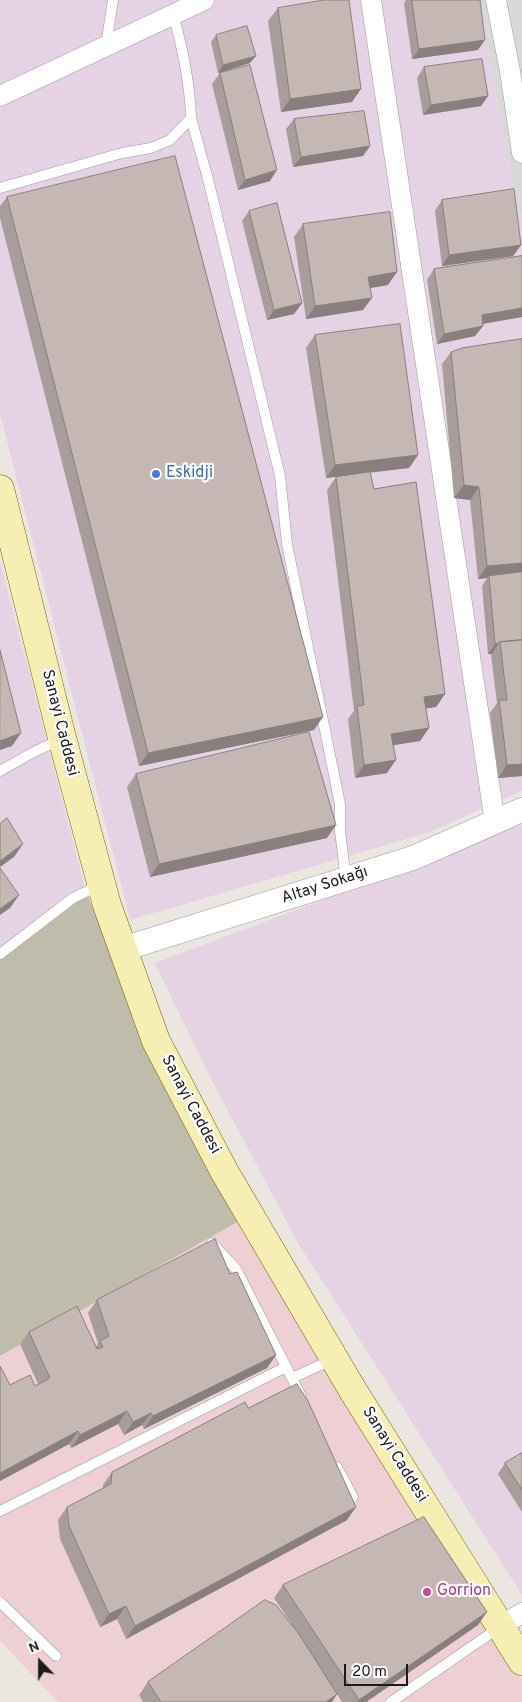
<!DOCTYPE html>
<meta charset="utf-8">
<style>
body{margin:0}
#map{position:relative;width:522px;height:1702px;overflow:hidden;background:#ece6e0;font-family:Overpass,sans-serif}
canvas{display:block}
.north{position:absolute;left:15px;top:1637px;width:50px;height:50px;-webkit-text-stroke:4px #fff;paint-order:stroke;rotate:338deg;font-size:14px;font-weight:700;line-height:20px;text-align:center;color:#1b1b1b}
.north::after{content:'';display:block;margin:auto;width:18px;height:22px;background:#1b1b1b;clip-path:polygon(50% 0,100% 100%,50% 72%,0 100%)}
.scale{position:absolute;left:344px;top:1664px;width:64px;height:22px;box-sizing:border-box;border:2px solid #1b1b1b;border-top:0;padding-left:6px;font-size:15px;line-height:18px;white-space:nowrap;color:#1b1b1b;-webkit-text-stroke:4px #fff;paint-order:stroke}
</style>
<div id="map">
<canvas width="522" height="1702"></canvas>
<div class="north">N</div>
<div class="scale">20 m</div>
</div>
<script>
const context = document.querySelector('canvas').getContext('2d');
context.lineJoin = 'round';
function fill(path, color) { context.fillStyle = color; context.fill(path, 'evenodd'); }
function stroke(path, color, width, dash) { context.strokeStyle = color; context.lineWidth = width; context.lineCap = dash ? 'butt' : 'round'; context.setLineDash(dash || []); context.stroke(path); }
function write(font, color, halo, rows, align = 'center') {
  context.font = font + ' Overpass,sans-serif'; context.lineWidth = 4.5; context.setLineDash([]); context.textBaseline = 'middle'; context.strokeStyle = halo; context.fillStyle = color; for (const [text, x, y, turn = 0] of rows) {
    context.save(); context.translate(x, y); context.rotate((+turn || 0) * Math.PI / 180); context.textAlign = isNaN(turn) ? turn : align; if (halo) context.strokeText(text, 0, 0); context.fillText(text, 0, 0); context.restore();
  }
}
fill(new Path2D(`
 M478,0h44v212h-4z`), '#d9d8d8');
fill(new Path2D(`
 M241,1220l281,460v22h-464l-58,-61v-285z`), '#eecfd4');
fill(new Path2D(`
 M0,0h478l40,212h4v579l-95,42 -297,87 -130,-506z
 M0,561l86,330 -86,67z
 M522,825v770l-224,-352 -90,-170 -53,-110z`), '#e5d2e5');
fill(new Path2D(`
 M86,891l24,59 131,270 -241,136v-398z`), '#c0bcac');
const service = new Path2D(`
 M106,46l7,-46
 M191,118l17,61 72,297 7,68 53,260v27l6,49
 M0,188l122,-35 29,-5 19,-8 21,-22c-1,-33 -9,-72 -18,-104
 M0,771l32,-18 29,-14
 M0,954l73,-56 27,-13
 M212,1243l24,26 65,127
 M292,1378l42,-19
 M337,1467l16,30
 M0,1511l286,-144
 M0,1602l56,54
 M391,1702l109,-75`);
const minor = new Path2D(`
 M371,0l124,822
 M496,0l14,71 12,82
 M0,96l204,-96
 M500,1626l22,-13`);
const tertiary = new Path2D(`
 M123,949l290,-91 109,-48`);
const secondary = new Path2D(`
 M0,489l62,249 45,167 49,136 68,130 128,218 170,272`);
stroke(service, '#9c9c9c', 11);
stroke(minor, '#9c9c9c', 21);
stroke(tertiary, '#9c9c9c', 25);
stroke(secondary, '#6d6407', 29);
stroke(service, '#fff', 10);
stroke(minor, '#fff', 20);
stroke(tertiary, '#fff', 24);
stroke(secondary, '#f7eeb3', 28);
fill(new Path2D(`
 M406,0h74l-2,50 -66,9 -8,-56z
 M278,8l74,94 -71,10 -13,-91z
 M216,35l34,28 -32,10 -7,-31z
 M424,67l64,29 -7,10 -58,9 -6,-37z
 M220,73l50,108 -32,9 -26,-106z
 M294,119l76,27 -7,10 -70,11 -7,-38z
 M7,197l307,533 -175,36 -139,-548v-12z
 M442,200l79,45 -8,11 -71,10 -7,-55z
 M249,211l53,92 -8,11 -27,6 -25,-99z
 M303,224l85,61 -18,3 -7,22 -57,9 -12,-82z
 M522,256v61l-39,7v2l-8,10 -38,8 -10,-64 7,-11z
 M315,335l103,120 -9,13 -39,4 4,17 71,205 -9,13 -10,1 3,20 -9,13 -27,4 -6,28 -32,5 -7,-59 6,-8 -27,-221 9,-13 20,-3 -30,4 -20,-130z
 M522,339v437l-24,2 -8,-65 7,-10 -6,-48 1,-1h-4l-6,-68 5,-8 -9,1 -8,-79 -16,-2 -12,-134 9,-12z
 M136,774l191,64 -177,39 -23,-90z
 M230,1274l46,81 -9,13 -123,61 -2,-4 -18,10 -6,-11 -47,24 -2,-4 -69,37v-115l10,19 25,1 3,-2 -18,-40 9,-12 67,15 2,-4 -10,-30 9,-13z
 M522,1453v59l-24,-38 7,-11z
 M112,1472l235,48 -221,119 -9,-20 -17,8 -40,-88 -2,-19 9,-13 36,-19v-3z
 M283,1585l195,40 -112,77h-24l-5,-8 -5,8h-189l-4,-7 9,-13 143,-59 -17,-25z`), '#a99d9b');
fill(new Path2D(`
 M485,40l-7,10 -66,9 7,-10z
 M256,56l-6,7 -32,10 5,-8z
 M361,89l-9,13 -71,10 9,-13z
 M488,96l-7,10 -58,9 8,-10z
 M370,146l-7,10 -70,11 8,-10z
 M277,170l-7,11 -32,9 7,-10z
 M521,245l-8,11 -71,10 7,-11z
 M397,272l-9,13 -29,5 9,-13z
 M372,298l-9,12 -57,9 9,-13z
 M302,303l-8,11 -27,6 7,-10z
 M522,308v9l-47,8 7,-10z
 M483,326l-8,10 -38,8 7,-10z
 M418,455l-9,13 -83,10 9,-13z
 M464,485l15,2 -9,13 -16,-2z
 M522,563v12l-33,1 -2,2 -9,1 9,-13z
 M499,643l-7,11h-4l7,-10z
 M445,694l-9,13 -21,3 9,-13z
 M323,717l-9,13 -175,36 9,-13z
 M429,728l-9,13 -38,6 9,-13z
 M21,733l-9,13 -12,4v-9z
 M396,760l-9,13 -32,5 9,-13z
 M522,764v12l-24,2 9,-13z
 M336,825l-9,13 -177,39 9,-13z
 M23,844l-9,13 -14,10v-6z
 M19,895l-9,13 -10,7v-6z
 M276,1355l-9,13 -123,61 9,-13z
 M127,1411l-9,13 -47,24 9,-13z
 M151,1413l-9,12 -18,10 9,-13z
 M78,1431l-9,13 -69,37v-8z
 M356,1507l-9,13 -221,119 9,-13z
 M126,1606l-9,13 -17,8 9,-13z
 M487,1612l-9,13 -112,77h-9l2,-2z
 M337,1694l-5,8h-6z`), '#89807e');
const building = new Path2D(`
 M324,0h25l12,89 -71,10 -12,-91z
 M412,0h68l5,40 -66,9z
 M247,26l9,30 -33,9 -7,-30z
 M482,59l6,37 -57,9 -7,-38z
 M250,65l27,105 -32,10 -25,-107z
 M364,111l6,35 -69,11 -7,-38z
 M175,156l148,561 -175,36 -141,-556z
 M514,189l7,56 -72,10 -7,-55z
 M277,203l25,100 -28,7 -25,-99z
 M390,212l7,60 -29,5 4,21 -57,8 -12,-82z
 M522,256v52l-40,7 1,11 -39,8 -10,-65z
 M400,324l18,131 -83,10 -20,-130z
 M522,339v224l-35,3 -8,-79 -15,-2 -13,-133 11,-4z
 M370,472l4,17 42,-7 29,212 -21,3 5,31 -38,6 5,26 -32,5 -7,-59 7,-1 -28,-228z
 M522,572v68l-22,2 -1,1 -4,1 -6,-68z
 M522,640v124l-15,1 -8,-65h8l-7,-58z
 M0,650l21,83 -21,8z
 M309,732l27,93 -177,39 -23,-90z
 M7,818l16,26 -23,17v-37z
 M0,868l19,27 -19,14z
 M215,1239l15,35 7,-2 39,83 -123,61 -2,-3 -18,9 -6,-11 -47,24 -2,-4 -78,42v-107l10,19 20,-10 5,11 15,-8 -21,-46 48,-26 20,43 6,-2 -3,-6 9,-5 -12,-36z
 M297,1384l11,17 48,106 -221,119 -9,-20 -17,8 -40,-88 -2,-19 44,-23 1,-12 133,-70 3,6z
 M522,1453v37l-17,-27z
 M424,1517l63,95 -128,88 -76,-115z
 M265,1600l11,5 23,29 38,60 -11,8h-165l-13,-20z`);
fill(building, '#c4b7b4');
stroke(building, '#89807e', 1);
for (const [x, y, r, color] of [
 [156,474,5,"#3f7fe0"],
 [427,1592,5,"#d1479c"]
]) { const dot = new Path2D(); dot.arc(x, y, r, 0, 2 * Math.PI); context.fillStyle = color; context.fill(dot); stroke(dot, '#fff', 2); }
write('16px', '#366cbe', '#fff', [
 ["Eskidji",166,474]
], 'left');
write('16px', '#1b1b1b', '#fff', [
 ["Sanayi Caddesi",59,723,76],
 ["Altay Sokağı",325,886,-18],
 ["Sanayi Caddesi",190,1105,62],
 ["Sanayi Caddesi",394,1455,58]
]);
write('16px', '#b23c85', '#fff', [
 ["Gorrion",437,1592]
], 'left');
</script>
